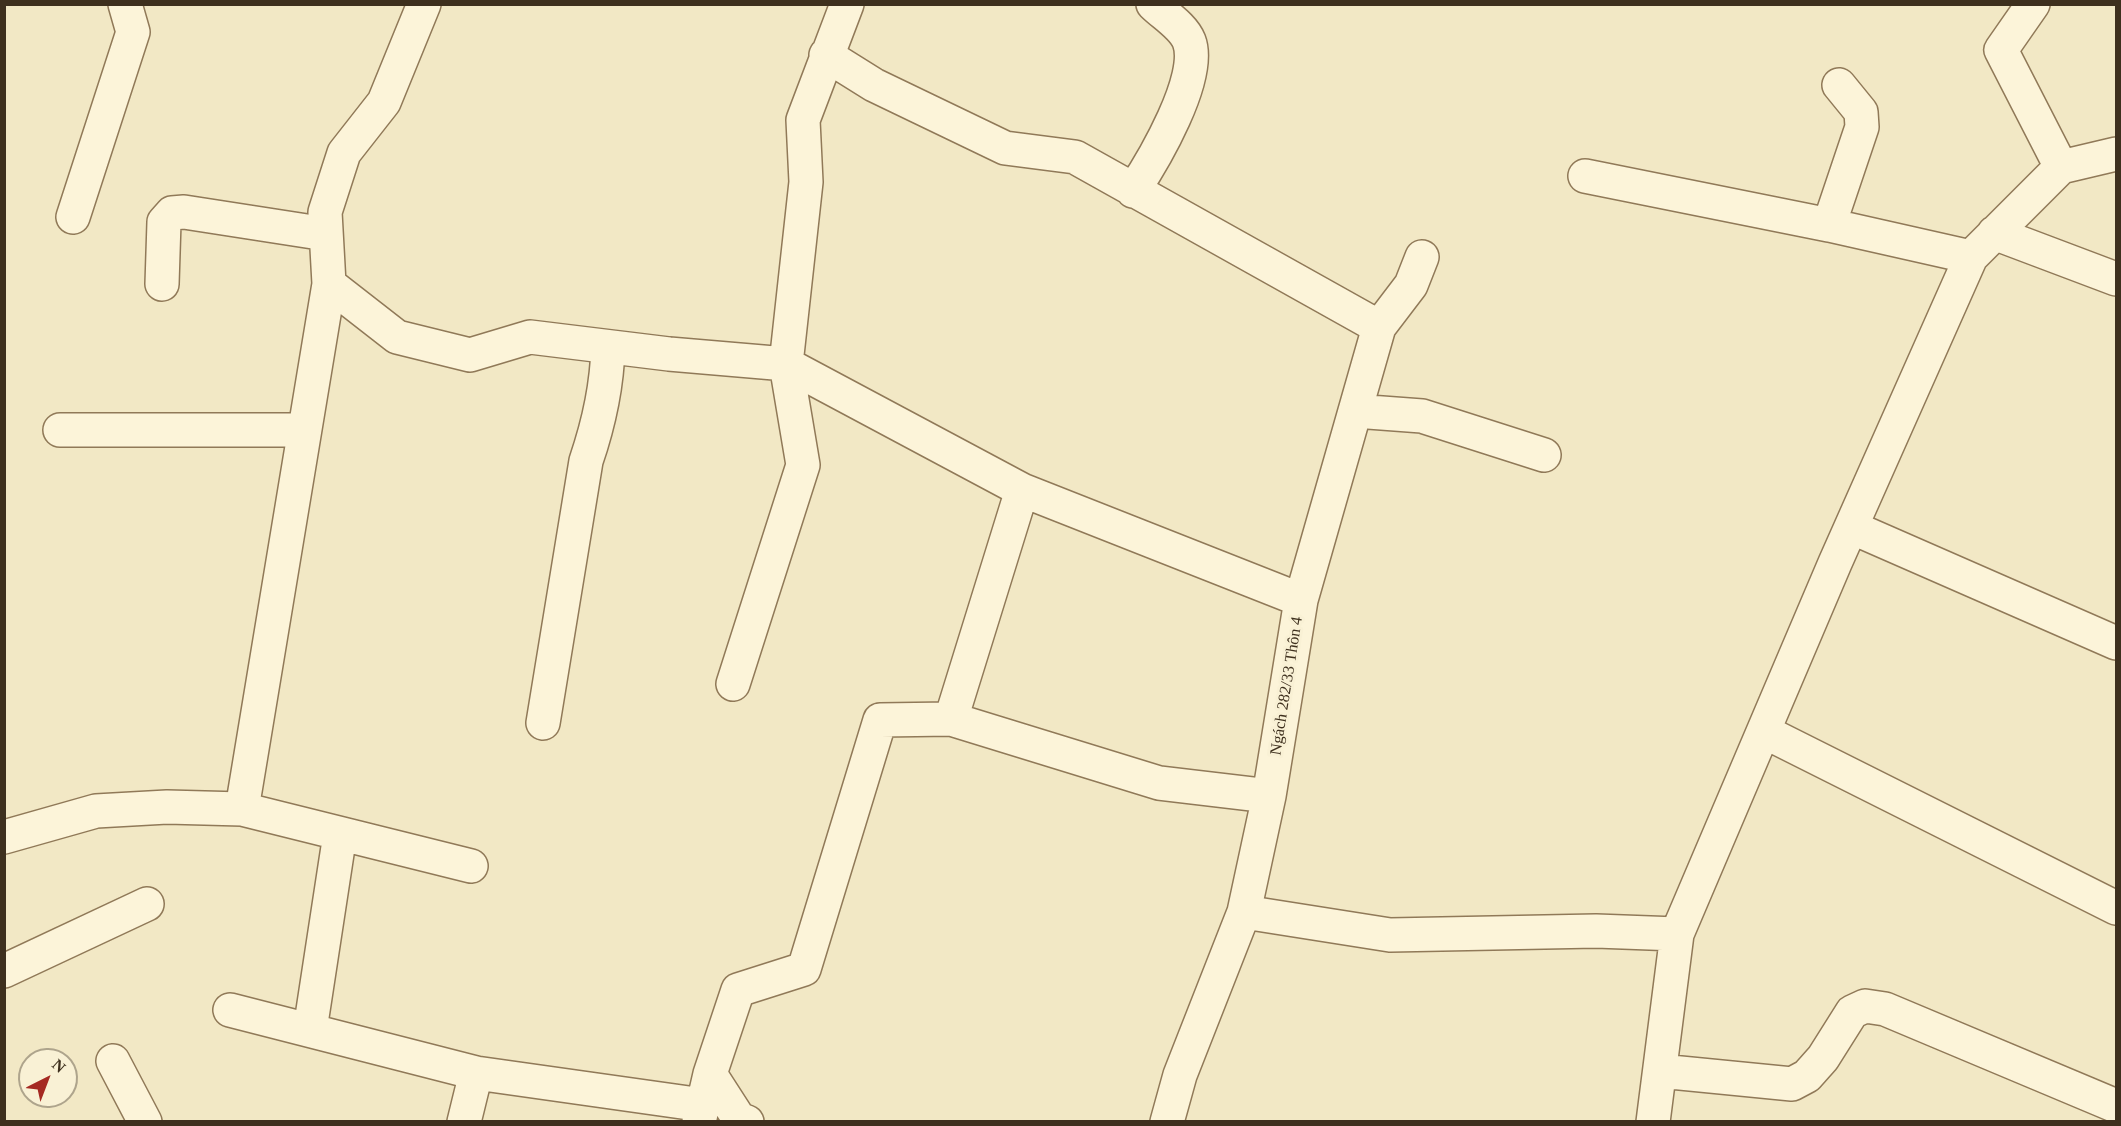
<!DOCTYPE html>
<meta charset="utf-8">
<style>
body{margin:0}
#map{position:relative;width:2121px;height:1126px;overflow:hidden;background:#f2e8c5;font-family:Georgia,serif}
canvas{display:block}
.frame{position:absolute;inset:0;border:6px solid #3e301e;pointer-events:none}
.north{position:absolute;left:18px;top:1048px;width:60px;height:60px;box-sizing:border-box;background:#f9f1d5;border:2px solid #aea48c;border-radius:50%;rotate:42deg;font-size:16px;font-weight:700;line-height:24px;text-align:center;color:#3e301e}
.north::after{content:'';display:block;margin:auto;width:21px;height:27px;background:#a52922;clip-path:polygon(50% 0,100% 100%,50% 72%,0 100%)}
</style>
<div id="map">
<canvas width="2121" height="1126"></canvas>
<div class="frame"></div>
<div class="north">N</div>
</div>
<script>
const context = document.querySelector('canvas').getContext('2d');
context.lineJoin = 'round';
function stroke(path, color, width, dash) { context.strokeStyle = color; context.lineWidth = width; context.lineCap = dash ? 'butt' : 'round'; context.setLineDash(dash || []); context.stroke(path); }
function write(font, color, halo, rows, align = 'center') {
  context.font = font + ' Georgia,serif'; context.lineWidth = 6; context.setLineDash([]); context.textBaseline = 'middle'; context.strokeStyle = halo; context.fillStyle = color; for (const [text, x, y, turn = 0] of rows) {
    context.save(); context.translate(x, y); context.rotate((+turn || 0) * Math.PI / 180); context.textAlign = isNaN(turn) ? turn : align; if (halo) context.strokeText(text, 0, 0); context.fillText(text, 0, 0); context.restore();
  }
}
const minor = new Path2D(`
 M847,4l-44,116 3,62 -20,182 236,126 279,110
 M826,55l48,30 131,63 70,9 304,170
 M1839,85l22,27 1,15 -33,98 142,32
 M2061,167l55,-13
 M1585,176l244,49
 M1133,191c20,-30 70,-114 56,-150 -6,-15 -25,-26 -36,-37
 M73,217l60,-185 -8,-28
 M1994,233l122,46
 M162,284l2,-62 8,-9 12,-1 142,22
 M329,284l68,53 73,18 60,-18 139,17 117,10 17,101 -70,219
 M1355,411l67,5 122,39
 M60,430h243
 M1851,527l265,116
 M951,719l208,64 110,13
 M543,723l43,-262c13,-38 21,-74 22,-114
 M1765,732l351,176
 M242,809l87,-525 -4,-72 19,-59 40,-51 40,-98
 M4,837l92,-26 71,-4 75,2 229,57
 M1244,912l146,23 206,-4 81,3
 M4,971l143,-67
 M230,1010l246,63
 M310,1030l30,-196
 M113,1061l32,61
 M1660,1071l132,13 15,-8 16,-18 29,-46 13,-6 20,3 231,97
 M710,1074l29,45 8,3
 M464,1122l12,-49 227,32
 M699,1122l11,-48 28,-84 66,-21 76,-249 71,-1 71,-229
 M1167,1122l13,-47 64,-163 25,-116 32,-196 78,-273 32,-42 11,-28
 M1653,1122l24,-188 158,-371 136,-306 90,-90 -60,-117 32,-46`);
stroke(minor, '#907958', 36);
stroke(minor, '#fcf4d9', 33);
write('16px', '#3e301e', '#f9f1d5', [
 ["Ngách 282/33 Thôn 4",1287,686,-81]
]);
</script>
